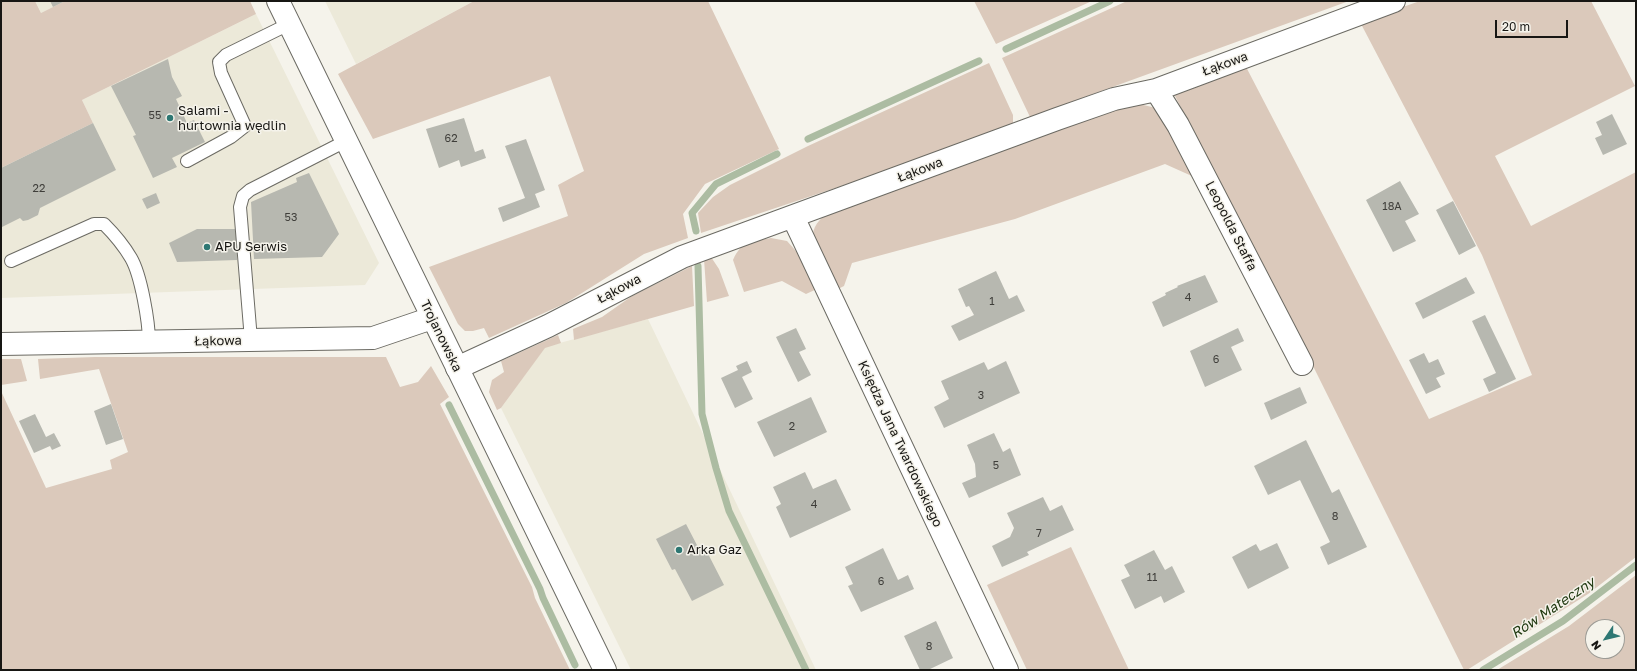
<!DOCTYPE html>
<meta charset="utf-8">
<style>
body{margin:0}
#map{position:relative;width:1637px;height:671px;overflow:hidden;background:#f5f3eb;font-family:"Golos Text",sans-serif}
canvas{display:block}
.frame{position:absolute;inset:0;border:2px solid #171613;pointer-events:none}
.north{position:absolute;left:1585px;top:619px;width:40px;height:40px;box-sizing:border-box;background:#f5f3eb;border:1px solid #9c9b95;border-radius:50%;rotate:235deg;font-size:11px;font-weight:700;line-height:16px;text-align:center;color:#171613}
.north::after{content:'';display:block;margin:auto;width:14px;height:18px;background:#2e7773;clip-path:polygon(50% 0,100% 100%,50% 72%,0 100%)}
.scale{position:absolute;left:1495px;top:20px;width:73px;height:18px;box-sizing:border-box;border:2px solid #171613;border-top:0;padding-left:5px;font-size:12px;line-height:14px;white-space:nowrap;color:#171613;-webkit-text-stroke:3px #f5f3eb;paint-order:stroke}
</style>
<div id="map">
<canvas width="1637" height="671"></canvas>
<div class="frame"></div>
<div class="north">N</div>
<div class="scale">20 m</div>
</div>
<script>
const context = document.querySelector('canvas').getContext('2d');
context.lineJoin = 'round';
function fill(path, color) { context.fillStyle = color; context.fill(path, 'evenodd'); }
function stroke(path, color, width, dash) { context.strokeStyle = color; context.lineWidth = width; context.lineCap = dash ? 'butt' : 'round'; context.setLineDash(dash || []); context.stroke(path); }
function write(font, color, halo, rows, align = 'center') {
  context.font = font + ' "Golos Text",sans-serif'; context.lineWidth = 3; context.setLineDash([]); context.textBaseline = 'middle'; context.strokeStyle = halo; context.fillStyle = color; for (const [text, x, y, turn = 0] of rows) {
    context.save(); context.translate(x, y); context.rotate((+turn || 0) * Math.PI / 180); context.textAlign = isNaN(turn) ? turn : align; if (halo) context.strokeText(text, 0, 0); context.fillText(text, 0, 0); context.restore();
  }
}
fill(new Path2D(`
 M35,1h30l-24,12z
 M325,1h149l-118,63z
 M256,14l123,249 -14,22 -364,13v-130l92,-45 -11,-23z
 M648,319l168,351h-185l-130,-262 44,-61z`), '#ece9d9');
fill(new Path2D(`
 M1,1h34l6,12 24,-12h185l6,13 -174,86 11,23 -92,45z
 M474,1h234l71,148 -74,35 -22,30 5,24 -44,16 -78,49 -77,35 -5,-10 -11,3h-8l-7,-7 -29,-57 139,-51 -10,-31 26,-14 -34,-95 -177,63 -35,-65z
 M974,1h118l-96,43z
 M1127,1h222l-319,116 -28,-59z
 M1420,1h171l44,85 -140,70 36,70 105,-54v385l-48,37 -121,76h-3l-149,-300 -142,-278 71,-29 185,356 103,-44 -50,-120 -122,-233z
 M989,63l24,52v8l-100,39 -212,71 -3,-20 15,-16 17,-12 78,-39z
 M1135,103l21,5 6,7 32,62 -29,-13 -150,55 -163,44 -8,23 -8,4c-5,-11 -23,-46 -23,-55 0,-11 11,-20 20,-26z
 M771,238l16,3 17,19 15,28 -13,6 -24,-13 -38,11 -11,-32c9,-20 18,-18 38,-22z
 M711,257l8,12 10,27 -22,6 -3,-43z
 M692,266l2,40 -120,34 -1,-11 29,-12 30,-21z
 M558,335l3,8 -16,5 -44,60 -4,2 -8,-18 3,-12 12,-8 -3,-11z
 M95,357h291l14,30 18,-5 13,-16 18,31 -9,7 92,183 3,11 35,72h-569v-279l45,97 66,-19 -2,-9 18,-8 -29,-83 -59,10 -2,-20z
 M1,359h20l6,22 -26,4z
 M1071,547l58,123h-102l-40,-85z
 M1636,575v95h-139l72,-44zM1593,627h24v24h-24z`), '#dbc9bb');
stroke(new Path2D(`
 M1006,49l104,-48
 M808,139l171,-78
 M696,231l-4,-18 24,-29 61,-30
 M698,266l4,148 14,54 13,43 77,159
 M449,405l91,184 3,9 32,67
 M1483,670l80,-49 73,-56`), '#acbca2', 7);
fill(new Path2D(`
 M50,1h15l-12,6z
 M168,59l4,18 10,19 -6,3 11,24 7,-3 11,22 -33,16 5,9 -24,11 -20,-42 3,-1 -25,-49z
 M1612,114l15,30 -24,11 -8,-17 7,-3 -6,-13z
 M464,118l11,34 8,-3 3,9 -25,9 -2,-7 -20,8 -13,-39z
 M93,123l23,47 -76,38 -2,7 -10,5 -5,1 -3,-3 -18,9 -1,6v-65z
 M526,139l19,51 -10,4 5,13 -37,15 -5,-14 27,-10 -20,-52z
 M309,173l30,61 -17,23 -68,2 -3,-57 46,-20 -1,-4z
 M1400,181l19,33 -14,7 11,20 -23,11 -27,-52z
 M156,193l4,10 -13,6 -5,-10z
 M1453,201l23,45 -17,9 -23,-45z
 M197,229h40v31l-60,2 -8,-19z
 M996,271l13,28 8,-4 8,16 -66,30 -8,-15 23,-11 -5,-9 -3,1 -8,-18z
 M1205,275l13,27 -55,25 -11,-25 14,-7 -1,-2 13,-6 -1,-1z
 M1466,277l9,16 -52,26 -8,-16z
 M1485,315l31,64 -27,13 -6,-13 13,-6 -24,-52z
 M796,328l10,21 -7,3 12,23 -13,7 -22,-45z
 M1238,328l6,13 -13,6 11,23 -37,17 -15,-36z
 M1424,353l5,10 9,-4 7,15 -9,4 5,9 -15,7 -17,-34z
 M747,361l5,11 -10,5 11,22 -18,9 -14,-30 17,-8 -2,-4z
 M1006,361l14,32 -76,35 -10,-21 15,-8 -8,-18 43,-19 4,8z
 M1300,387l7,16 -36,17 -7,-17z
 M811,397l16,35 -53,25 -17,-35z
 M111,404l12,35 -17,6 -12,-34z
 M35,414l11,23 8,-4 7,13 -9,4 -2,-4 -16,7 -15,-32z
 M994,433l9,19 7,-4 11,27 -52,23 -7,-15 14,-6 -1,-13 -8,-19z
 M1306,440l26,53 7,-4 28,58 -39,18 -8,-18 10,-5 -30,-62 -32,15 -14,-29z
 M805,472l8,17 23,-10 15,31 -61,28 -14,-31 5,-3 -8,-17z
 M1043,497l7,14 12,-6 12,25 -47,22 2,3 -27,12 -10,-21 18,-9 4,-9 -7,-15z
 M686,524l13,25 5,-3 20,39 -32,16 -17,-32 -3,1 -16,-31z
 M1277,543l12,25 -41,21 -16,-32 24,-13 4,7z
 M883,548l15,32 10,-5 6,14 -53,23 -13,-26 5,-2 -8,-17z
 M1154,550l11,20 7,-4 13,26 -21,11 -3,-7 -26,13 -14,-29 9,-4 -6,-11z
 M936,621l17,37 -25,12h-8l-16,-34z`), '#b7b8b0');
const service = new Path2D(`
 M187,161l44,-24 14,-11 -24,-53 -2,-11 7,-7 63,-31
 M11,261l83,-37h10c10,10 20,22 27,34 10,17 18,64 18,84
 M251,340l-11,-133 3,-11 7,-6 96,-49`);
const minor = new Path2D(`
 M1156,90l22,35 124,239
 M793,217l214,453
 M457,368l91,-42 134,-69 375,-138 57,-20 42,-9 238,-89`);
const tertiary = new Path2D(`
 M278,1l327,669
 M1,344l372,-6 59,-20`);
stroke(service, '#6b6a63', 14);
stroke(minor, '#6b6a63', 24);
stroke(tertiary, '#6b6a63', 24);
stroke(service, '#fff', 12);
stroke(minor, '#fff', 22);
stroke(tertiary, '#fff', 22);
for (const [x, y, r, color] of [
 [170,118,4,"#2e7773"],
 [207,247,4,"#2e7773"],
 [679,550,4,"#2e7773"]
]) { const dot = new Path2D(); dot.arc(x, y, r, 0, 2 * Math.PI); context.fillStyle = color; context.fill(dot); stroke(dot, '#f5f3eb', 1.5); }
write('11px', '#3f3e3a', null, [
 ["55",155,116],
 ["62",451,139],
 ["22",39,189],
 ["18A",1392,207],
 ["53",291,218],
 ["4",1188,298],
 ["1",992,302],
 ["6",1216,360],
 ["3",981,396],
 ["2",792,427],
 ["5",996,466],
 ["4",814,505],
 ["8",1335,517],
 ["7",1039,534],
 ["11",1152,578],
 ["6",881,582],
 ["8",929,647]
]);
write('13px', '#171613', '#f5f3eb', [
 ["Łąkowa",1225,64,-20],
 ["Łąkowa",920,170,-21],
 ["Leopolda Staffa",1231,226,63],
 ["Łąkowa",619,289,-28],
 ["Trojanowska",441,336,64],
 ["Łąkowa",218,341,-1],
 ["Księdza Jana Twardowskiego",900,444,65]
]);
write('13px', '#171613', '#f5f3eb', [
 ["Salami -",178,111],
 ["hurtownia wędlin",178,126],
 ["APU Serwis",215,247],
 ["Arka Gaz",687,550]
], 'left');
write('italic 14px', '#223a12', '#f5f3eb', [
 ["Rów Mateczny",1553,608,-34]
]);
</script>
